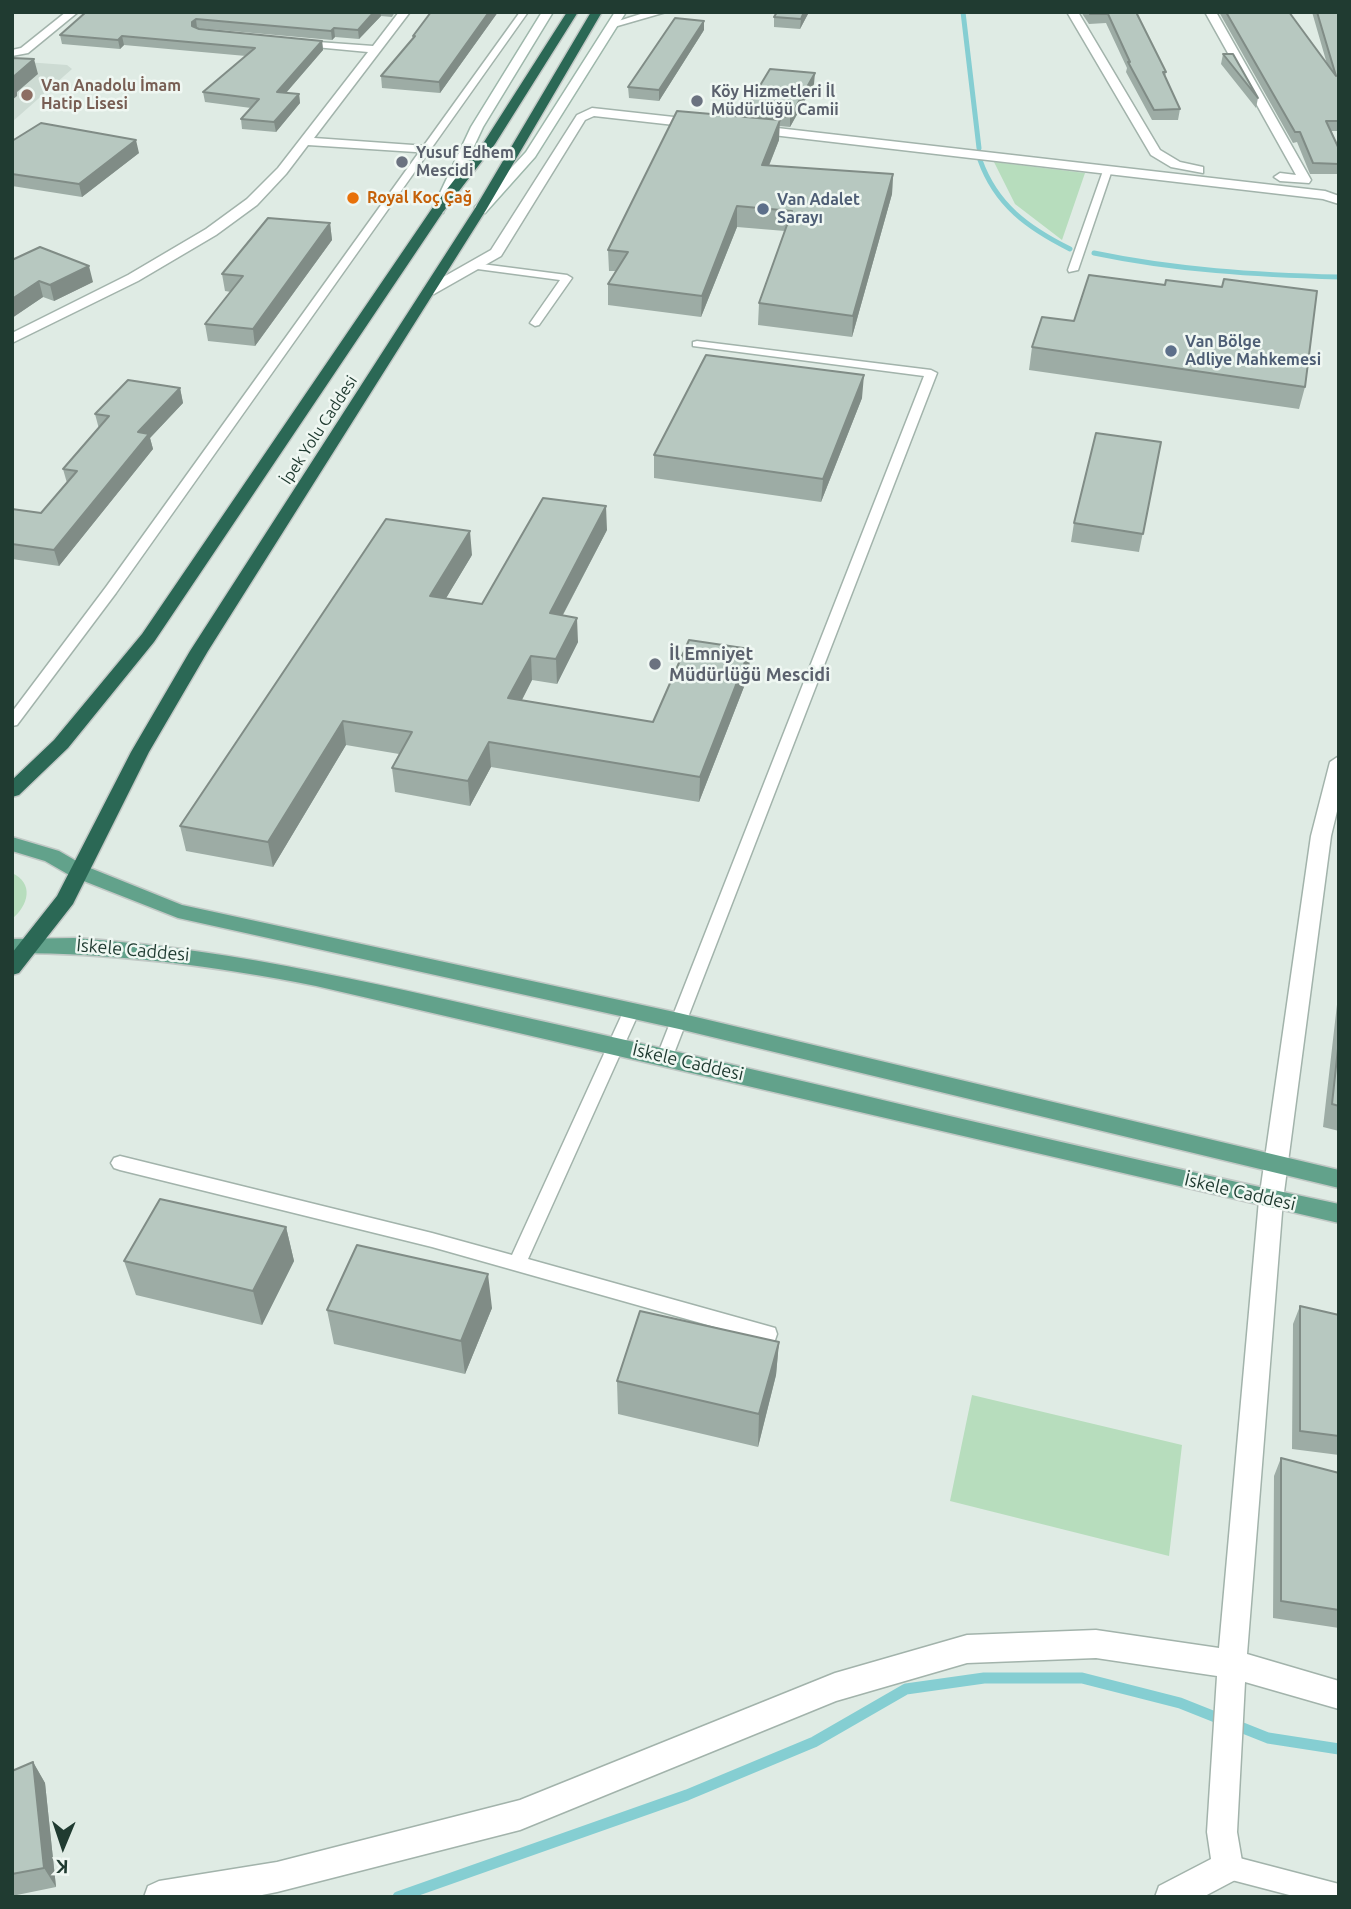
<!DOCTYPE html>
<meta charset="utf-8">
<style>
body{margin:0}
#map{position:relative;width:1351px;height:1909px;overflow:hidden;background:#dfebe4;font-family:Ubuntu,sans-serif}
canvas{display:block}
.frame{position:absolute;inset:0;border:14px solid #203b31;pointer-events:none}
.north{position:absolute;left:28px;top:1811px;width:70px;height:70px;-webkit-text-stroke:5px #eff7f2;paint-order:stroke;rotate:182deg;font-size:19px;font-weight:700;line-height:28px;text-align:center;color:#203b31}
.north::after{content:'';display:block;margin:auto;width:24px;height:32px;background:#203b31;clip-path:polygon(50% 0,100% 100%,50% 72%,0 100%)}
</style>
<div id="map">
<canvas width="1351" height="1909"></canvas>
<div class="frame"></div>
<div class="north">K</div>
</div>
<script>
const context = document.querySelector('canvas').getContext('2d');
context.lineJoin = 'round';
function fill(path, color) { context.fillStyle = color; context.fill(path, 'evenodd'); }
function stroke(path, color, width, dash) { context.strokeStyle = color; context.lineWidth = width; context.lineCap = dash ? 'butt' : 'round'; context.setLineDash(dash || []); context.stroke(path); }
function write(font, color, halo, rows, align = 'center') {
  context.font = font + ' Ubuntu,sans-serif'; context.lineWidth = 5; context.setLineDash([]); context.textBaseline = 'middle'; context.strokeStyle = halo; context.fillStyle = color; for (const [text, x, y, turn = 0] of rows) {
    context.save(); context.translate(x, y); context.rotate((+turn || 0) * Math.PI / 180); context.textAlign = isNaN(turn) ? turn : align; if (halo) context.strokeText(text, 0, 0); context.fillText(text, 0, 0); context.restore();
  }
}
fill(new Path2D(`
 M12,61l55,4 5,4 -60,53z`), '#cddbd3');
fill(new Path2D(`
 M994,162l91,11 -23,67 -47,-36z
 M12,873c22,10 17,32 0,46z
 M972,1395l210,50 -13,111 -219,-55z`), '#b7ddbd');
stroke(new Path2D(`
 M963,12l16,136
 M980,160c16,45 48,68 90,89
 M1094,253c81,17 163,22 245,24`), '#85ced2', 5);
stroke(new Path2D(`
 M398,1897l289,-102 127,-53 92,-53 78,-11h98l98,25 88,35 71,11`), '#85ced2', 11);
const lane = new Path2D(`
 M520,12h8l-412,581 -99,132 -5,1v-14l94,-125z
 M1104,168l8,2 -34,100 -9,2 -1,-2z
 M474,263l93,12 5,3 -33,47 -4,1 -5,-3 30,-43 -90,-12 -1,-2z
 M697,341l234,29 6,3 -264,683 -2,4h-12l-2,-4 267,-680 -231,-30v-4z
 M632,1004l6,2 2,4 -112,249 240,67 7,2 2,6 -2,6 -7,2 -336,-95 -312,-77 -6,-2 -3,-5 3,-5 6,-2 312,77 80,22 112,-245 2,-4z
 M1228,1855l111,29v13h-42l-69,-18 -8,-4 -4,-8 4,-8z`);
const street = new Path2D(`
 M66,12h12l-50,41 -16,3v-6l9,-2z
 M399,12h11l-96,126 113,8 4,1v6l-123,-8 -22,29 -29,31 -41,30 -78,46 -126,62v-10l116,-58 78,-46 41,-30 31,-31 90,-116 -74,-7 -4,-1v-4l83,6z
 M647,12h19l-52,15 -5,-3z
 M1067,12h11l82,138 20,12 23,5v6l-32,-6 -20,-12z
 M1205,12h11l95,168 -2,3 -29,-2 -6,-4 6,-4 16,2z
 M592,108l109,12 6,4 -6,4 -107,-12 -9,4 -84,136 -67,38h-10v-6l67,-38 86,-135z
 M751,125l574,66 14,5v8l-16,-5 -576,-67 -2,-3z
 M1339,756v47l-8,33 -48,364 -36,454 92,27v28l-94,-27 -8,150 6,35 -4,11 -36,19h-48l4,-11 52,-27 -4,-27 10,-156 -121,-18 -129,5 -131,38 -316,129 -243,62 -25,5h-108l4,-11 11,-5 118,-19 243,-62 315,-127 132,-38 129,-5 123,18 40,-448 52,-364 19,-74z`);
const secondary = new Path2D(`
 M542,12h11l-70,115 -39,83 -1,3h-10l-1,-3 39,-83z
 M615,12h11l-91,145 -50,56h-10v-6l51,-55z`);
const primary = new Path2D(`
 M12,837l47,14 26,15 97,39 497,108 660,157v18l-660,-159 -501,-111 -107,-42 -26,-15 -33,-10z
 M74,938c165,11 324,51 485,87 260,58 519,124 780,179v19l-1023,-237c-101,-20 -200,-33 -304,-33v-14z`);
const highway = new Path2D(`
 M567,12h11l-83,132 -52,68 -289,430 -86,106 -49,47 -7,2v-17l42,-40 88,-106 291,-427 51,-65z
 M591,12h11l-116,198 -278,441 -59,101 -76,152 -54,69 -7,2v-22l45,-57 74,-144 59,-101 284,-441z`);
stroke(lane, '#a2b3ab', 3);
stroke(street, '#a2b3ab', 3);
stroke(secondary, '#9eb7ab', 3);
stroke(primary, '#c1c8c5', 3);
stroke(highway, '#c1c8c5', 3);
fill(lane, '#fff');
fill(street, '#fff');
fill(secondary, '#fff');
fill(primary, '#62a28b');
fill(highway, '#2b6855');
fill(new Path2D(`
 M86,12h309l-3,5 -11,-1 -22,23 -24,-2 -3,3 -135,-12 125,13 1,9 -37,43 13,1 1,9 -24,29 -34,-3 -1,-10 10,-11 -46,-6 -2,-10 43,-36 -122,-11 -4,4 -58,-5 -2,-9z
 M498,12l-58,81 -58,-5 -1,-12 32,-37v-3z
 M777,12h32l-9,17 -26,-2v-10z
 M1081,12h55l30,60 -1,5 15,32 -2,11h-26l-26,-48 1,-4 -21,-45 -17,1z
 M1219,12h70l38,52 -15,-52h27v119h-8l8,18v25h-29l-13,-32 -4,1z
 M704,30l-45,71 -30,-3 -1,-11z
 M1223,54l35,44 -2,10 -35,-44z
 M814,84l-24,43 -11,-1v14l-10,26 124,8 -1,20 -40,143 -94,-12 1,-22 26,-72 -48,-4 -36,90 -93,-12v-21l8,-13h-7l-1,-21 136,-133v-5z
 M12,141l127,12 -57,44 -70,-11z
 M330,223l2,17 -77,106 -47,-5 -3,-17 26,-32 -6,-1 -3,-17z
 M12,260l81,22 -39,19 -11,-4 -31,21z
 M1165,285l140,102 -6,22 -270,-39 3,-23 42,-26z
 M180,388l3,15 -33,35 3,11 -94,117 -47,-7v-50l29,4 26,-30 -4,-14 36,-40 -4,-15z
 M862,398l-41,104 -167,-24v-23z
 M1161,442l-22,110 -68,-10 3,-19z
 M607,530l-44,85 15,27 -21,42 -25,-4 -10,20 131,22 97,-73 -1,25 -50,128 -208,-35 -21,39 -75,-14 -3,-24 7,-14 -53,-9 -73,122 -87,-16 -6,-25 292,-271 -26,43 36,6z
 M1339,987v144l-16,-4z
 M286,1227l8,34 -32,64 -126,-30 -12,-34z
 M1300,1306l39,9v140l-47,-6 1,-125z
 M492,1308l-27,66 -131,-30 -7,-34z
 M779,1342l-3,33 -18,72 -140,-33 -1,-33z
 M1281,1458l58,15v155l-66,-10 1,-142z
 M33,1762l12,21 11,104 -44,9v-125z`), '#9daca5');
fill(new Path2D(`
 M374,12h6l1,4 -22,23 -1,-9z
 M489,12h9l-58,81 -1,-11z
 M804,12h5l-9,17 1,-10z
 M196,19l1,9 -4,3 -1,-9z
 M704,21v9l-45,71v-11z
 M334,28l1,9 -3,3 -1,-9z
 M122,36l2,9 -4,4 -2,-9z
 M322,41l1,9 -45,52 -1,-10z
 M34,59l4,15 -21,18v4l-5,4v-22z
 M815,73l-1,11 -24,43v-10z
 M299,94l1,9 -24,29 -2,-10z
 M780,120l-1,20 -18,45 1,-20z
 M136,140l3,13 -57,44 -3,-13z
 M893,174l-1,20 -40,143 1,-21z
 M737,206v21l-36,90 1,-21z
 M330,223l2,17 -77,106 -2,-17z
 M89,266l4,16 -39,19 -4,-16z
 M39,281l4,16 -31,21v-19z
 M864,375l-2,23 -41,104 2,-23z
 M180,388l3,15 -33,35 3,11 -94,117 -5,-16 84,-118z
 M606,506l1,24 -56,107 -1,-24z
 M470,531l2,24 -39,65 -3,-24z
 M577,618l1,24 -21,42 -1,-25z
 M750,649l-1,25 -50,128 1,-25z
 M531,656l1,24 -22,43 -2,-25z
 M343,721l3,24 -73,122 -5,-25z
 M489,742l2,25 -21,39 -2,-25z
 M286,1227l8,34 -32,64 -9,-34z
 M488,1274l4,34 -27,66 -4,-33z
 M779,1342l-3,33 -18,72 1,-33z
 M33,1762l12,21 11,104 -12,-19z`), '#808c86');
const building = new Path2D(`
 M86,12h288l-16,18 -24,-2 -3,3 -135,-12 -4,3v4l7,3 123,12 -45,51 22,2 -25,28 -33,-3 18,-20 -56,-7 52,-44 -133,-12 -4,4 -58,-5z
 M431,12h58l-50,70 -58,-6 34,-40h-2z
 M777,12h27l-3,7 -27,-2z
 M1089,12h47l30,60h-3l17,37 -26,1 -26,-48h2l-22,-48h-18z
 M1226,12h63l47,64 -19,-64h22v109h-13l13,28v15l-26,-1 -13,-31h-5z
 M675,18l29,3 -45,69 -31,-3z
 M1223,54h10l25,44z
 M12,58l22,1 -22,19z
 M770,69l45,4 -25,44 -46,-5z
 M677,111l103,9 -18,45 131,9 -40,142 -94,-13 33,-92 -55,-5 -35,90 -94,-12 20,-32 -20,-2z
 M41,123l95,17 -57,44 -67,-10v-33z
 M268,218l62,5 -77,106 -48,-5 38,-48 -21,-2z
 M40,247l49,19 -39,19 -11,-4 -27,18v-39z
 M1089,275l76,10 1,-5 56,7 2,-8 93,12 -12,96 -273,-40 10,-30 32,4z
 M706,355l158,20 -41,104 -169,-24z
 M128,380l52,8 -42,44 11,2 -95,116 -42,-6v-35l29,4 36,-42 -14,-2 46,-53 -14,-2z
 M1096,433l65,9 -18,92 -69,-11z
 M543,498l63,8 -56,107 27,5 -21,41 -25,-3 -23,42 145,24 36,-82 61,9 -50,128 -211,-35 -21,39 -76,-13 20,-36 -69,-11 -75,121 -88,-16 206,-307 84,12 -40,65 52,8z
 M1339,1039v67l-7,-2z
 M160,1199l126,28 -33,64 -129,-30z
 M357,1245l131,29 -27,67 -134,-31z
 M1300,1306l39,9v121l-39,-5z
 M640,1311l139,31 -20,72 -142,-33z
 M1281,1458l58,15v137l-58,-9z
 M33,1762l11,106 -32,6v-103z`);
fill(building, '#b7c8c0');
stroke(building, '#808c86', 2);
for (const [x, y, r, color] of [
 [27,95,7,"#8d6e63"],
 [697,101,7,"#6b7280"],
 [402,162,7,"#6b7280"],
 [353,198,7,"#e8710a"],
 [763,209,7,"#5c6f8a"],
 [1171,351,7,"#5c6f8a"],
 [655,664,7,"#6b7280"]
]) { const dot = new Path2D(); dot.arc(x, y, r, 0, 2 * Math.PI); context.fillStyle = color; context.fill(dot); stroke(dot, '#eff7f2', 2.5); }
write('bold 16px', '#785e54', '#eff7f2', [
 ["Van Anadolu İmam",41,86],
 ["Hatip Lisesi",41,104]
], 'left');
write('bold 16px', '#5b616d', '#eff7f2', [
 ["Köy Hizmetleri İl",711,92],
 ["Müdürlüğü Camii",711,110],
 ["Yusuf Edhem",416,153],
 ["Mescidi",416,171]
], 'left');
write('bold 16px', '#c56008', '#eff7f2', [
 ["Royal Koç Çağ",367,198]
], 'left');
write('bold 16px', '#4e5e75', '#eff7f2', [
 ["Van Adalet",777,200],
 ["Sarayı",777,218],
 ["Van Bölge",1185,342],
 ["Adliye Mahkemesi",1185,360]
], 'left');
write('16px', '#203b31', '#eff7f2', [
 ["İpek Yolu Caddesi",319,430,-57]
]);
write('bold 18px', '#5b616d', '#eff7f2', [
 ["İl Emniyet",669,654],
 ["Müdürlüğü Mescidi",669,675]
], 'left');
write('18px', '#203b31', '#eff7f2', [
 ["İskele Caddesi",133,950,5],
 ["İskele Caddesi",688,1062,13],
 ["İskele Caddesi",1240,1192,13]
]);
</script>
